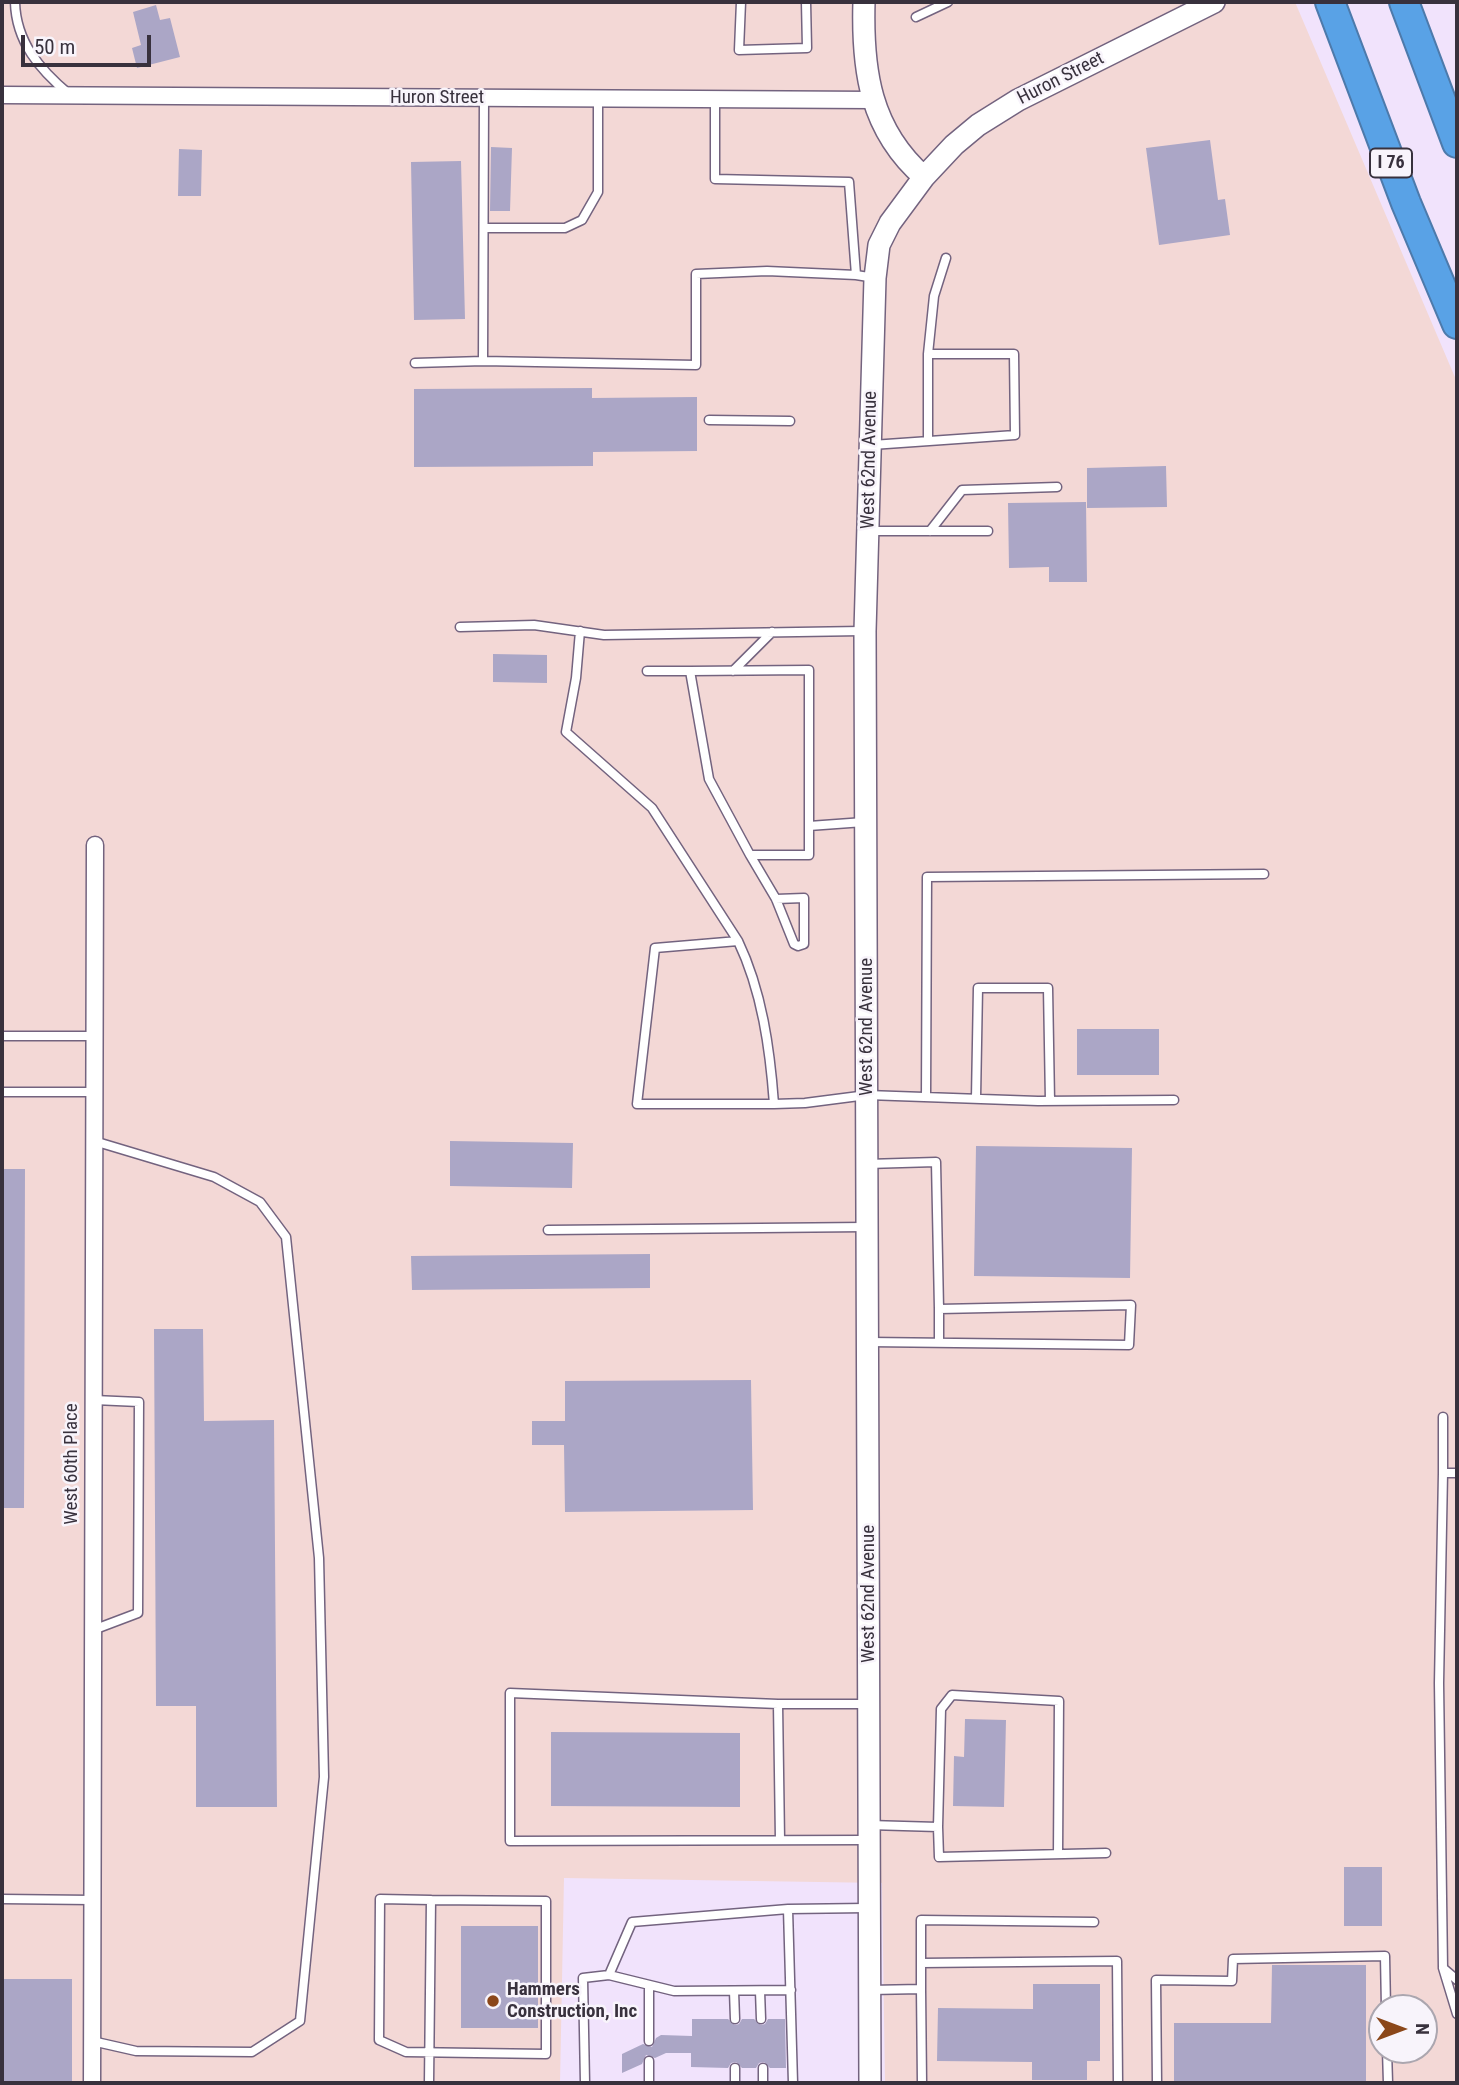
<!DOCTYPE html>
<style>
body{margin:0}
#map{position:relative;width:1459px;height:2085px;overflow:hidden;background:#f1e3fc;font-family:"Roboto Condensed",sans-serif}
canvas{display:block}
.frame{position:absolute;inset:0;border:4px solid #38313d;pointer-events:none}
.north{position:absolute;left:1368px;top:1994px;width:70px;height:70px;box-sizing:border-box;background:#f8f4fb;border:2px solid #aba6af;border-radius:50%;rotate:90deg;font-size:19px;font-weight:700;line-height:28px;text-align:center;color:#38313d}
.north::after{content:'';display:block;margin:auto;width:24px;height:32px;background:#8b471a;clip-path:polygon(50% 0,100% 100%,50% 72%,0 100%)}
.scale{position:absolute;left:21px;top:35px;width:130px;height:32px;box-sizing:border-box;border:4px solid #38313d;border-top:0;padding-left:9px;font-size:21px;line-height:24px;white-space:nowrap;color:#38313d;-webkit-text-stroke:5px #f8f4fb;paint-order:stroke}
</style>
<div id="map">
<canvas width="1459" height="2085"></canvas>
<div class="frame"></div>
<div class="north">N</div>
<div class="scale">50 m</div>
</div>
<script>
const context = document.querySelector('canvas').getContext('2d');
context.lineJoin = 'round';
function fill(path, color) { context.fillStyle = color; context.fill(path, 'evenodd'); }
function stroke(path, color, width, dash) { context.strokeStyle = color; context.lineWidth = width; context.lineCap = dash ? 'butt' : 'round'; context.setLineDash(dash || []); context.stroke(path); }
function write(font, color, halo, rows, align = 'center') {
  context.font = font + ' "Roboto Condensed",sans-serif'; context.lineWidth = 5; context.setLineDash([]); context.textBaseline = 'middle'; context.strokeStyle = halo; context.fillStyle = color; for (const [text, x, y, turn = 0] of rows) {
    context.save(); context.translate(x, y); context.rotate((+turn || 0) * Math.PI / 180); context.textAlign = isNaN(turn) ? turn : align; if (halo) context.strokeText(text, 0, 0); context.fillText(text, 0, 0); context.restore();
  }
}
fill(new Path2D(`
 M2,2h1293l162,380v1701h-572l-3,-200 -318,-5 -4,205h-558zM1382,2008h42v42h-42z`), '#f3d8d6');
fill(new Path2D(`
 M156,5l4,15 10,-2 10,39 -43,11 -5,-20 9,-3 -8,-33z
 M1210,140l8,60 7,-1 5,36 -71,10 -13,-97z
 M491,147l21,1 -2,63h-20z
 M179,149l23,1 -1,46h-23z
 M461,161l4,158 -51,1 -3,-158z
 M592,388v10l105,-1v54l-104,1v14l-179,1v-78z
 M1166,466l1,41 -80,1v-40z
 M1086,502l1,80h-38v-15l-40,1 -1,-65z
 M493,654l54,1v28l-54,-1z
 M1077,1029h82v46h-82z
 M450,1141l123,2 -1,45 -122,-2z
 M976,1146l156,2 -2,130 -156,-2z
 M2,1169h23l-1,339h-22z
 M650,1254v34l-238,2 -1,-34z
 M154,1329h49l1,92 70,-1 3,387h-81v-101h-40z
 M751,1380l2,130 -188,2 -1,-67h-32v-24h33v-40z
 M965,1719l41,1 -2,87 -51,-1 1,-50 10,1z
 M551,1732l189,1v74l-189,-1z
 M1344,1867h38v59h-38z
 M461,1926h77v102h-77z
 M1272,1965h94v118h-192v-60h97z
 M2,1979h70v104h-70z
 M1033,1984h67v77h-13v19h-55v-18l-95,-1 1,-53 95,1z
 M692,2019h36l7,6 4,-1 3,-5h12l7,6 4,-1 3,-5h17l1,49h-16l-6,-6 -5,1 -3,5h-14l-6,-6 -5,1 -3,5 -37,-1v-14h-25l-11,5 -9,-3 -4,9 -20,9v-19l21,-10 9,3 4,-9 5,-3 31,1z`), '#aba6c6');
const lane = new Path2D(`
 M15,2c1,40 25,68 54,92
 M741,2l-2,48 68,-2 -1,-46
 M916,17l32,-15
 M484,98l-1,263 213,4v-91l71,-3 89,4
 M715,99v80l134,3 7,93 19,3
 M484,228h81l17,-8 16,-28v-93
 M928,354l6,-58 12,-38
 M415,363l68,-2
 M709,420l81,1
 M872,445l143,-10 -1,-81h-86v86
 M869,531h119
 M930,531l32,-41 95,-3
 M460,627l74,-2 70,10 258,-4
 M580,631l-4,47 -10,54 86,76 86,133
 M647,671h43
 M733,671l39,-39
 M750,855l-41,-76 -19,-108 119,-1v156
 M776,899l28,-1v46l-6,2 -4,-2 -18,-45 -26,-44h59v-29l55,-4
 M2,1036h92
 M2,1092h92
 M926,1097l1,-220 337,-3
 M976,1098l2,-110h70l2,113
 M774,1104h-137l18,-156 83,-7c24,50 32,108 36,163l31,-1 62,-8 171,6 136,-1
 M867,1164l69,-2 3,147 192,-4 -2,40 -260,-3
 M548,1230l318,-3
 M939,1309v34
 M1443,1417v56h14
 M1443,1473l-4,210 4,285 14,12
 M93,1630l45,-17 1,-211 -45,-2
 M778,1704l2,136
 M866,1704h-88l-268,-11v148l357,-1
 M869,1825l69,2 1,30 167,-4
 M938,1827l3,-118 11,-14 107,6 -1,153
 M2,1899l90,1
 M788,1909l5,174
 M921,1963l196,-2 1,122
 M1443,1968l14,46
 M609,1975l65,16 117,-1
 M921,1989l1,94
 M870,1990l51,-1v-69l173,2
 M734,1991l1,28
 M760,1991l1,28
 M92,2041l44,10 116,1 48,-31 24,-244 -5,-219 -33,-321 -26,-35 -46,-25 -120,-36
 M649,2041v-56
 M1387,2050l1,33
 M649,2061v22
 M735,2068v15
 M763,2068v15
 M429,2083l2,-183 115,1v153l-140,-2 -27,-12 1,-141 51,1
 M585,2083l-2,-105 26,-3 23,-53 156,-13 79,-1
 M1157,2083l-1,-103 76,1 1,-22 152,-3 1,52`);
const street = new Path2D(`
 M2,95l871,5
 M92,2083l3,-1238`);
const secondary = new Path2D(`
 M864,2c-2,68 6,128 60,175
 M870,2083l-5,-1452 10,-353 4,-33 11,-22 34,-46 30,-32 24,-20 40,-25 196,-98`);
const highway = new Path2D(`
 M1330,2l76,201 51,121
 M1404,2l53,141`);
stroke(lane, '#73637f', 11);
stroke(street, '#73637f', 19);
stroke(secondary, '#73637f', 24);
stroke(highway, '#4d7aab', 32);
stroke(lane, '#fff', 8);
stroke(street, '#fff', 16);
stroke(secondary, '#fff', 21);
stroke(highway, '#59a2e6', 28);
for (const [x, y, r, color] of [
 [493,2001,7,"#8b471a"]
]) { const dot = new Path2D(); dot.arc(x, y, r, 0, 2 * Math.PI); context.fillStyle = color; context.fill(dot); stroke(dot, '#f8f4fb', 2.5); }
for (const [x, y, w] of [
 [1391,163,42]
]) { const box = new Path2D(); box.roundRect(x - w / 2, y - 14.5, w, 29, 5); context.fillStyle = '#f8f4fb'; context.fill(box); stroke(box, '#38313d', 2); }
write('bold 18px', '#38313d', null, [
 ["I 76",1391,163]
]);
write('19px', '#38313d', '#f8f4fb', [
 ["Huron Street",1061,79,-27],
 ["Huron Street",437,98],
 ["West 62nd Avenue",870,460,-89],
 ["West 62nd Avenue",867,1027,-90],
 ["West 60th Place",72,1464,-90],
 ["West 62nd Avenue",869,1594,-90]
]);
write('bold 19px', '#38313d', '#f8f4fb', [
 ["Hammers",507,1990],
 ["Construction, Inc",507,2012]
], 'left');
</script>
